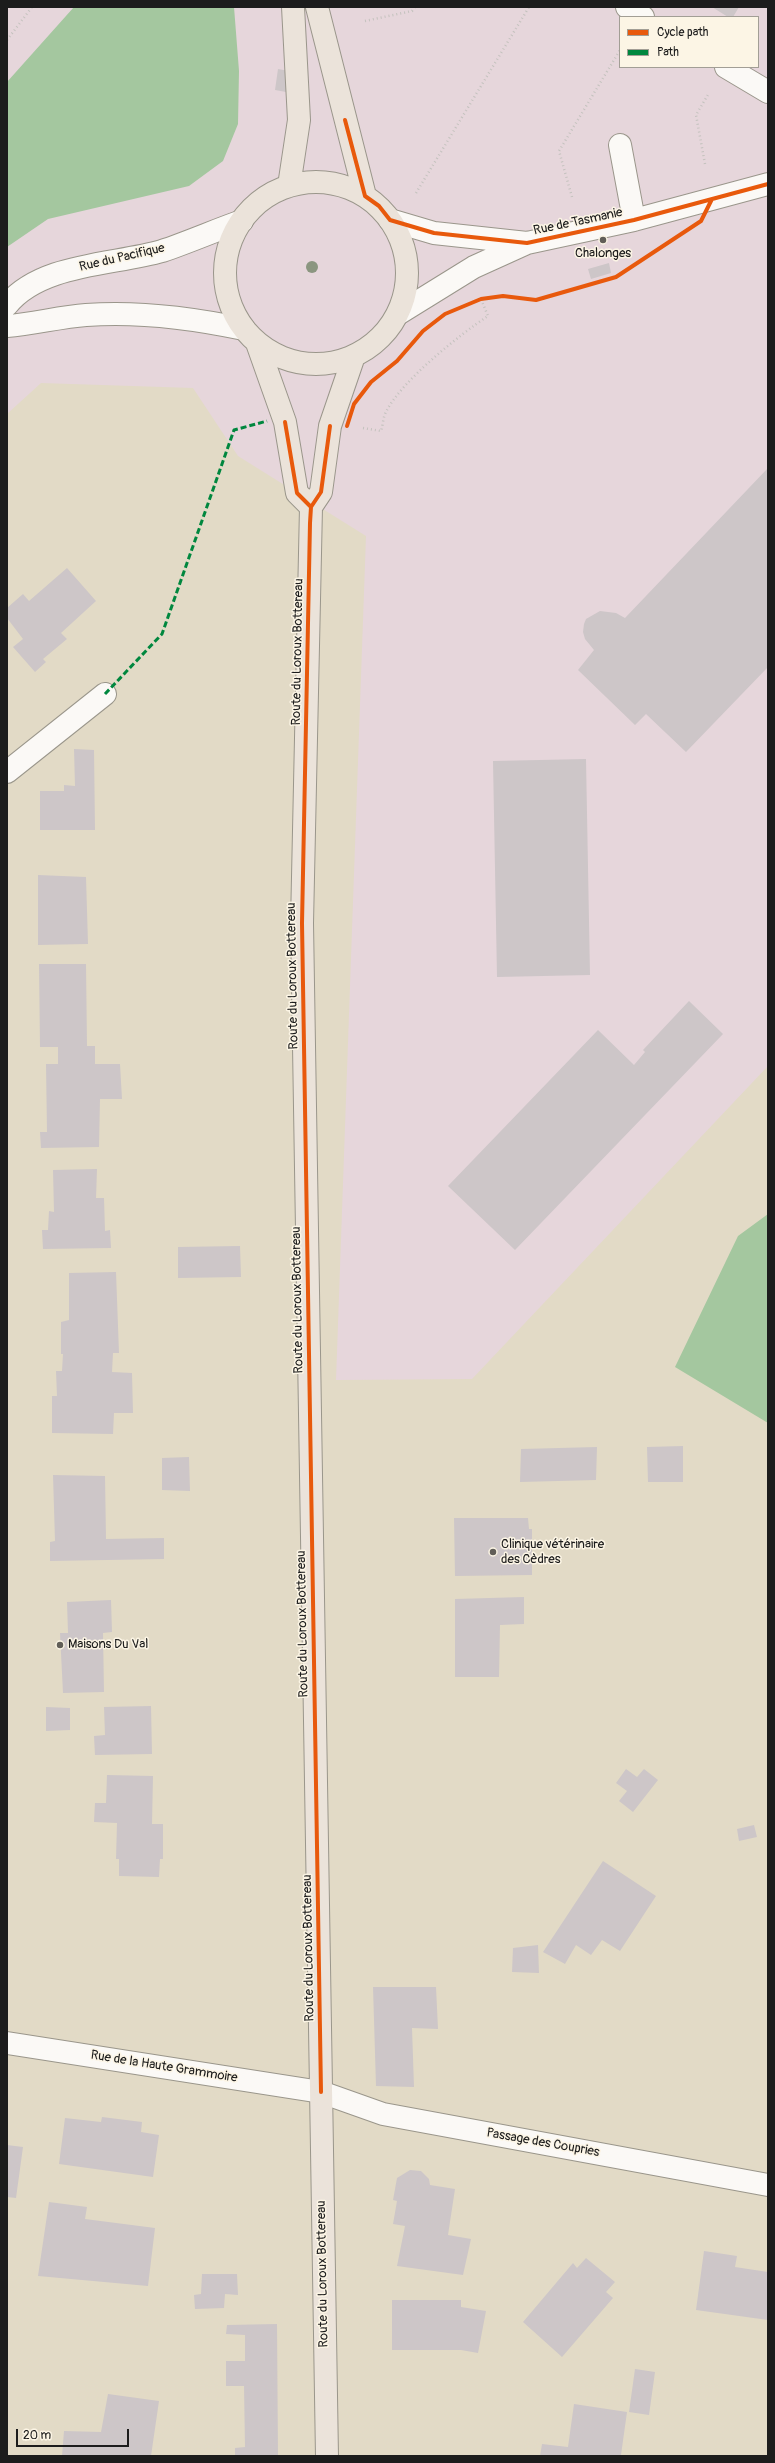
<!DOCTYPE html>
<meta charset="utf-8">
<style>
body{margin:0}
#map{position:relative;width:775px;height:2463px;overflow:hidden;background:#e2dac6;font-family:Pangolin,sans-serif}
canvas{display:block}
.frame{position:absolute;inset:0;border:8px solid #1c1c1c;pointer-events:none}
.legend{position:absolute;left:619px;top:16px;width:140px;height:52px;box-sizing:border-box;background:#fcf5e5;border:1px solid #a29e95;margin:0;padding:5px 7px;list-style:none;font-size:12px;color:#1c1c1c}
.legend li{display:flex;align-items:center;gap:8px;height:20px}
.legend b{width:20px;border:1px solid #a29e95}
.scale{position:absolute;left:16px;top:2429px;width:113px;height:18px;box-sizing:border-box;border:2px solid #1c1c1c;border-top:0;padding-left:5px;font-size:12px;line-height:14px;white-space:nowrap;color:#1c1c1c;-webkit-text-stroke:3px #fcf5e5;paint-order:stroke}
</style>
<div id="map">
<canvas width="775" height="2463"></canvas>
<div class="frame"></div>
<ul class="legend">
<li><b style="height:5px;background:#e8590c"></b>Cycle path</li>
<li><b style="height:5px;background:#00873e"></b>Path</li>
</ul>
<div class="scale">20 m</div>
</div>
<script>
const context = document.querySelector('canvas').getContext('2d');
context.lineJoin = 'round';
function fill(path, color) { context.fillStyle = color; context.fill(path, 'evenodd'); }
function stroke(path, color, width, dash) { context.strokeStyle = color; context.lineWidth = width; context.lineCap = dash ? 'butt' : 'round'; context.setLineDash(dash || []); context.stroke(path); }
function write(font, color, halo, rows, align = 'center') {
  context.font = font + ' Pangolin,sans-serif'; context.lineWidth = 3; context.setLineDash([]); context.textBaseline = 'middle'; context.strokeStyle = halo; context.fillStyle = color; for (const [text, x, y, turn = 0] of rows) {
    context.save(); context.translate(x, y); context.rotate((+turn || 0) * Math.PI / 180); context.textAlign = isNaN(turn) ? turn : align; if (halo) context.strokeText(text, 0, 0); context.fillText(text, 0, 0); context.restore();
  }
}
fill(new Path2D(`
 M7,7h761v1059l-296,313 -136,1 30,-844 -128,-80 -45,-68 -152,-5 -34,31zM620,17h138v50h-138z`), '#e6d6db');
fill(new Path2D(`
 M74,7h160l5,64 -1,53 -15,37 -34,25 -141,33 -41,28v-165z
 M768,1214v209l-93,-56 63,-131z`), '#a4c79f');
fill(new Path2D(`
 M712,7h27l-6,10h-5z
 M278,69l11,2 -3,21 -11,-2z
 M609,263l2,10 -20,6 -3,-10z
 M768,468v199l-82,85 -40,-38 -11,11 -57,-55 16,-20 -9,-11 -2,-7 1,-8 2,-5 14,-8 16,2 9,5z
 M67,568l29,33 -35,32 6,6 -24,20 3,3 -11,10 -22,-25 10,-8 -16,-21v-10l16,-14 6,7z
 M74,749l20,1 1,80h-55v-39h24v-6l11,1z
 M586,759l4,216 -93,2 -4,-216z
 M38,875l48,2 2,67 -50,1z
 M39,964h47l1,82h8v18h25l2,35h-22l-1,48 -58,1 -1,-16h7l-1,-68h12v-17h-18z
 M689,1001l34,33 -208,216 -67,-64 150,-156 36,35 11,-13 -2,-2z
 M97,1169l-1,29h8l1,33 5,-1 1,18 -68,1 -1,-19h6l1,-19 5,1 -1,-42z
 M240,1246l1,31 -63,1v-31z
 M116,1272l3,81h-6l-1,19 20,1 1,40h-19l-1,21 -61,-1v-37h5l-1,-25h6l1,-17h-2v-32l8,-2v-47z
 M683,1446v36h-35l-1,-35z
 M597,1447l-1,33 -76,2 1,-33z
 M189,1457l1,34 -28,-1v-32z
 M53,1475l52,1 1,63 58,-1v21l-114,2v-19l5,-1z
 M454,1518h74l1,11h3v46l-77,1z
 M524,1597v27l-24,1 -1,52h-44v-78z
 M111,1600l1,32 -9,1 1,59 -41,1 -3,-60h8l-1,-31z
 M151,1706l1,48 -57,1 -1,-19 11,-1 -1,-28z
 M46,1707l24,1v22l-24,1z
 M626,1769l11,8 7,-8 14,11 -25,32 -14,-11 8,-10 -11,-8z
 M107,1775l46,1 -1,48h11v35h-3l-1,18 -40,-1v-17h-3l1,-36 -23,-1 1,-19h11z
 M754,1825l3,12 -18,4 -2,-12z
 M603,1861l53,35 -36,55 -18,-11 -11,15 -15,-10 -11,19 -22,-12z
 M538,1945l1,28 -27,-1 1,-24z
 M373,1987h63l2,42 -26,-1 2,59 -38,-1z
 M102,2117l40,5 -1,10 18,3 -6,42 -94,-13 6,-46 36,4z
 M7,2145l16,2 -7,51 -9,-1z
 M410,2170l11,1 8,8 1,6 25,4 -7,46 23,4 -8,36 -66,-9 8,-40 -12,-2 4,-23 -4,-1 4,-22z
 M49,2202l38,5 -2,12 70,9 -7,58 -110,-10z
 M704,2251l33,5 -2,11 33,5v48l-72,-10z
 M586,2258l29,24 -9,10 7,6 -51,59 -39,-35 50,-59 4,5z
 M202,2274h35l1,21 -13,-1 -1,14 -29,1 -1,-14 7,-1z
 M392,2300h69v7l25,4 -8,42 -17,-3h-69z
 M277,2324l1,132h-43v-8l10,-1 -1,-61h-18v-25h19v-26l-19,-1 1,-9z
 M635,2369l20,3 -6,43 -20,-3z
 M108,2394l51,7 -8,55h-89l2,-25 37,1z
 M574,2404l53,8 -6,43 3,1h-84l2,-12 26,3z`), '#cdc6c8');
const minor = new Path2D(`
 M627,7l16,10
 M726,67l42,25
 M620,145l14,75
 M390,220l44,13 93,10
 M7,305c34,-42 107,-40 155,-54 27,-9 54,-21 80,-30
 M398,314l76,-47 53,-24 107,-23 134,-36
 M7,326c27,-2 52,-9 79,-11 53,-4 106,3 158,14
 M7,772l98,-78
 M7,2043l314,49 62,22 385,71`);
const major = new Path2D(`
 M317,7l48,189
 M225 273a91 91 0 1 1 182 0a91 91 0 1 1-182 0Z
 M289,186l10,-66 -6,-113
 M257,343l28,79 12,71 14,14
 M327,2456l-25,-1533 9,-416 10,-15 9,-66 24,-70`);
stroke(minor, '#9a968b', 24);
stroke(major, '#9a968b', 24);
stroke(new Path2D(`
 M365,21l47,-10 3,-4
 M7,40l25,-33
 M705,164l-9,-49 13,-22
 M416,193l113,-186
 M572,197l-13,-46 61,-101
 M363,428l18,3c2,-6 2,-15 6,-21 16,-30 72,-75 101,-94l-7,-17`), '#c4c2be', 2.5, [1, 3]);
stroke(minor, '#fbf9f6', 22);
stroke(major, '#ebe3da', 22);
stroke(new Path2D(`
 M105,694l57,-60 72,-204 33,-9`), '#00873e', 3, [6, 3]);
stroke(new Path2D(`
 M345,120l20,76 14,10 11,14 44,13 93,10 107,-23 134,-36
 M285,422l12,71 14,14
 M347,426l7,-22 17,-22 26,-21 26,-30 22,-17 36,-15 22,-3 33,4 80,-23 85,-56 11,-22
 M321,2092l-19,-1169 8,-400 1,-16 10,-15 9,-66`), '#e8590c', 4);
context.fillStyle = '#8b9680';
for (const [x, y] of [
 [312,267]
]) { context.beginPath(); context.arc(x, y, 6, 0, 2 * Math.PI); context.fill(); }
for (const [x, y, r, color] of [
 [603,240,4,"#615e58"],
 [493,1552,4,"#615e58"],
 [60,1645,4,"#615e58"]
]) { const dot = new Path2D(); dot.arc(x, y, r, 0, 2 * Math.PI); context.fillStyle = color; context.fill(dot); stroke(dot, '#fcf5e5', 1.5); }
write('13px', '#1c1c1c', '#fcf5e5', [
 ["Rue de Tasmanie",578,222,-12],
 ["Rue du Pacifique",122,258,-13],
 ["Route du Loroux Bottereau",298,652,-89],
 ["Route du Loroux Bottereau",293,976,-91],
 ["Route du Loroux Bottereau",298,1300,-91],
 ["Route du Loroux Bottereau",303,1624,-91],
 ["Route du Loroux Bottereau",309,1948,-91],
 ["Rue de la Haute Grammoire",164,2067,9],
 ["Passage des Coupries",543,2143,10],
 ["Route du Loroux Bottereau",323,2274,-91]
]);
write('13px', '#1c1c1c', '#fcf5e5', [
 ["Chalonges",603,254,"center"],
 ["Clinique vétérinaire",501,1545],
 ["des Cèdres",501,1560],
 ["Maisons Du Val",68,1645]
], 'left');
</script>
